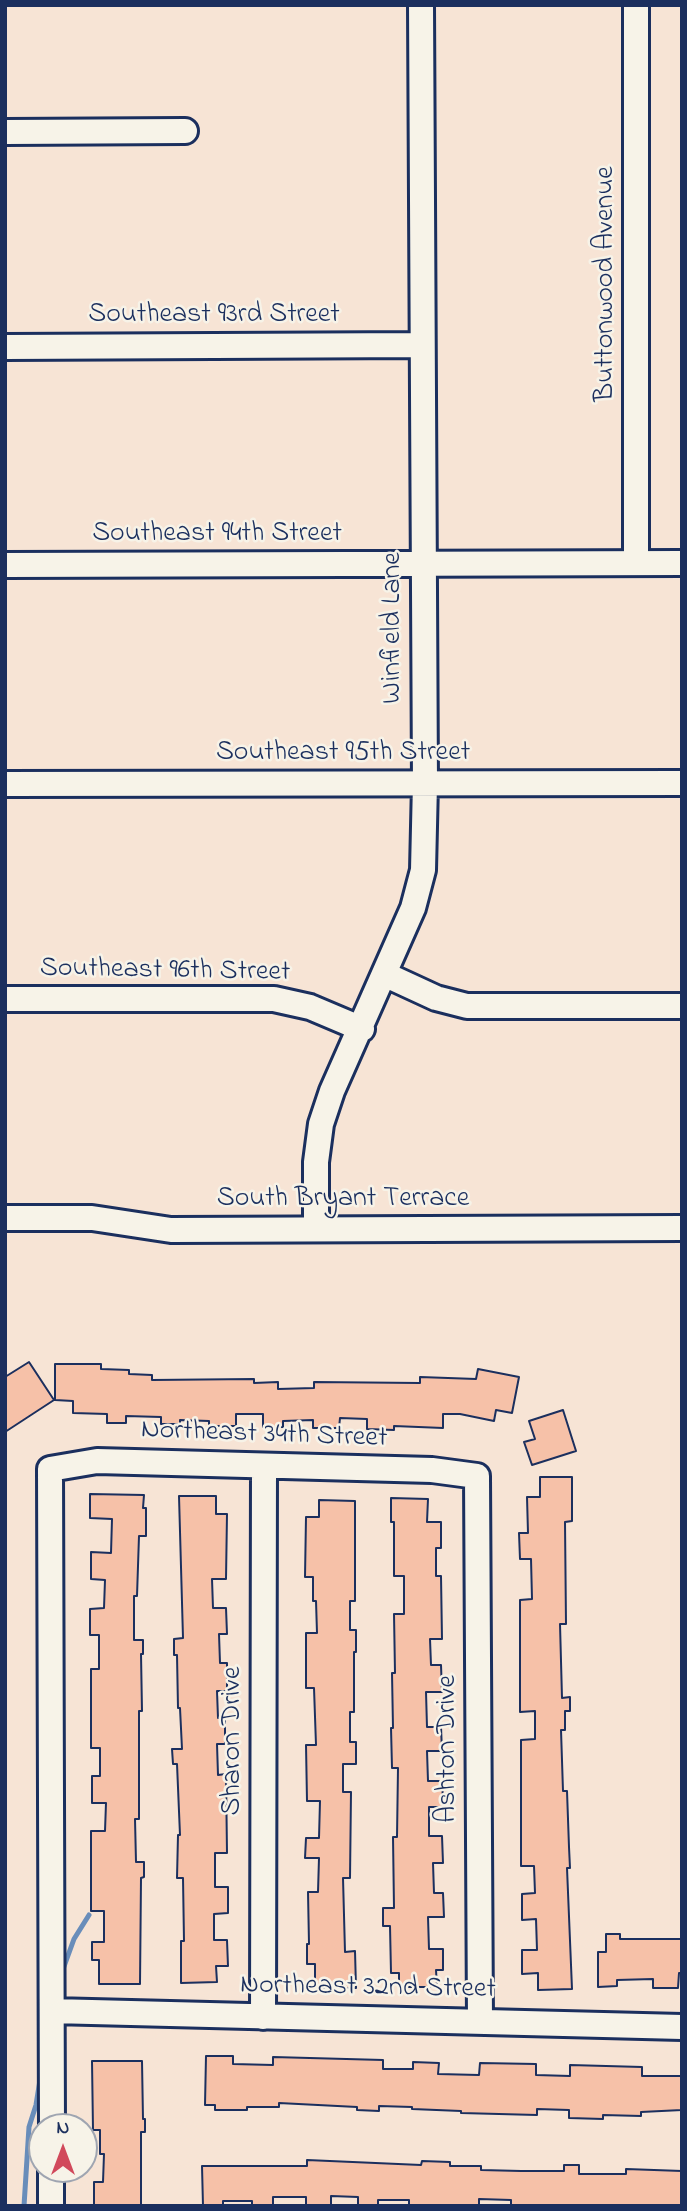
<!DOCTYPE html>
<style>
body{margin:0}
#map{position:relative;width:687px;height:2211px;overflow:hidden;background:#f7e4d5;font-family:"Indie Flower",sans-serif}
canvas{display:block}
.frame{position:absolute;inset:0;border:7px solid #1b2f5e;pointer-events:none}
.north{position:absolute;left:28px;top:2113px;width:70px;height:70px;box-sizing:border-box;background:#f7f3e8;border:2px solid #9fa5b1;border-radius:50%;rotate:0deg;font-size:19px;font-weight:700;line-height:28px;text-align:center;color:#1b2f5e}
.north::after{content:'';display:block;margin:auto;width:24px;height:32px;background:#d1495b;clip-path:polygon(50% 0,100% 100%,50% 72%,0 100%)}
</style>
<div id="map">
<canvas width="687" height="2211"></canvas>
<div class="frame"></div>
<div class="north">N</div>
</div>
<script>
const context = document.querySelector('canvas').getContext('2d');
context.lineJoin = 'round';
function stroke(path, color, width, dash) { context.strokeStyle = color; context.lineWidth = width; context.lineCap = dash ? 'butt' : 'round'; context.setLineDash(dash || []); context.stroke(path); }
function fill(path, color) { context.fillStyle = color; context.fill(path, 'evenodd'); }
function write(font, color, halo, rows, align = 'center') {
  context.font = font + ' "Indie Flower",sans-serif'; context.lineWidth = 5; context.setLineDash([]); context.textBaseline = 'middle'; context.strokeStyle = halo; context.fillStyle = color; for (const [text, x, y, turn = 0] of rows) {
    context.save(); context.translate(x, y); context.rotate((+turn || 0) * Math.PI / 180); context.textAlign = isNaN(turn) ? turn : align; if (halo) context.strokeText(text, 0, 0); context.fillText(text, 0, 0); context.restore();
  }
}
stroke(new Path2D(`
 M62,1972l12,-33 15,-24
 M24,2206l5,-79 7,-22 4,-25`), '#698dba', 5);
const building = new Path2D(`
 M29,1362l25,38 -49,32v-55z
 M55,1364h46v5l28,1v4l23,1v5l102,-1v4l24,-1v7l36,-1v-6l106,1v-6l56,2 2,-10 41,8 -7,36 -16,-3 -2,11 -34,-7h-17v14l-49,-2v4l-27,-1v-10l-27,-1 -1,10h-26v-8l-30,1v6h-20v-13h-27v12h-27v-5l-29,-1v4h-19v-7l-35,-1v7h-19v-9l-34,-1v-12l-18,-1z
 M563,1410l13,41 -44,14 -8,-23 11,-3 -6,-18z
 M540,1477h32v44l-7,1 1,102h-6l2,74 8,-1v14h-5v19h-4l2,61h4l2,56 1,21h-3l5,121 -34,1v-17l-16,1v-24h15l-1,-31 -14,1v-26l13,-1 -1,-27h-13v-126l14,-1v-28l-15,1v-112l12,-1 -1,-40h-11l-1,-26h9l-1,-36h13z
 M90,1494l54,1 -1,13h3v28h-7l-2,60h-3v44h9v14h-2l1,57h-3v108h-4l1,43h8v15l-3,1 -1,106h-41v-24h-7v-18h12v-31h-13v-80h14l1,-28h-14v-27h8v-28h-9v-79h8v-34h-9v-26l14,-1 1,-28 -14,-1v-27l20,1 1,-34 -22,-1z
 M179,1496h37v18h11l-1,65h-14l1,29h13l1,26h-8l1,29h7v28h-10l1,27h7v26h-8l1,31 8,-1 1,79h-12v34h13v26l-14,1v26h13l1,26h-12l1,16 -36,1v-42h3l-1,-63h-6l1,-43h2l-3,-71h-4l-1,-15h10l-2,-41h-2l-1,-53h-3v-16l9,-1z
 M391,1498l37,1 -1,23h14v26h-5v28h5l1,63h-12l1,26h10l1,27h-16l1,35h14l1,24h-15l1,30h15l-1,26h-13v29h13l1,27h-10l1,30h9l1,24h-16l1,32h14v21h-7l1,17h-38v-14h-8l-1,-47h-7v-18h11l-1,-71h4l1,-69h-6l-1,-40h2l-1,-55h3l-1,-59h10v-38h-10v-54h-3z
 M319,1500l36,1v100h-5v29h6v22h-2v60h-4v30h6v22h-13v28h8l-1,86h-7l2,74 10,-1 1,37h-41v-24h-8v-20h2l-1,-52h10l1,-34h-14l1,-20h13l1,-37h-13l-1,-56h10l-2,-57h-8v-55h11l-1,-32h-3v-24h-8l1,-60h13z
 M606,1934h14v5h62v34h-3l-1,15h-25v-9l-36,1v6l-19,1v-35h8z
 M206,2056h27v8l40,1v-8l110,3v9h30v-7l26,1 -1,11 41,1 1,-12 56,1v11l34,1v-11l72,2v9h40v34l-41,2v4l-38,-1v4l-34,-1v-8l-32,-1v6l-76,-2v-2l-49,-2v-2l-33,-1v5l-22,-1v-3l-78,-4v4h-32v3h-32v-5h-10z
 M92,2061h50l1,58h2v13h-4v74h-47v-24h9l1,-28h-4v-24h-7z
 M307,2160l114,5 1,-4 28,1v4h31v4l40,1h43v-6h15v9h47v-5l56,2v35h-171v-6l-32,-1v7h-70v-6h-31v6h-20v-9l-27,-1v10h-25v-9h-33v9h-21v-5h-29v5h-20l-1,-40h105z`);
fill(building, '#f6c1a8');
stroke(building, '#1b2f5e', 2);
const minor = new Path2D(`
 M5,132l180,-1
 M5,347l417,-2
 M636,563v-558
 M5,565l677,-2
 M5,784l677,-1
 M384,974l52,24 31,8h215
 M5,999h269l36,8 52,22
 M5,1218h87l79,12 511,-2
 M316,1229v-67l5,-38 11,-33 81,-183 10,-38 2,-87 -4,-778
 M52,2011l630,16
 M263,2017l1,-551
 M52,2127l-2,-658 47,-8 335,9 45,6 3,546
 M51,2206v-37`);
stroke(minor, '#1b2f5e', 30);
stroke(minor, '#f7f3e8', 24);
write('28px', '#1b2f5e', '#f7f3e8', [
 ["Buttonwood Avenue",607,284,-90],
 ["Southeast 93rd Street",214,316],
 ["Southeast 94th Street",217,535],
 ["Winfield Lane",394,628,-90],
 ["Southeast 95th Street",343,754],
 ["Southeast 96th Street",165,972,1],
 ["South Bryant Terrace",343,1200],
 ["Northeast 34th Street",264,1436,2],
 ["Sharon Drive",234,1741,-90],
 ["Ashton Drive",449,1749,-90],
 ["Northeast 32nd Street",368,1989,1]
]);
</script>
